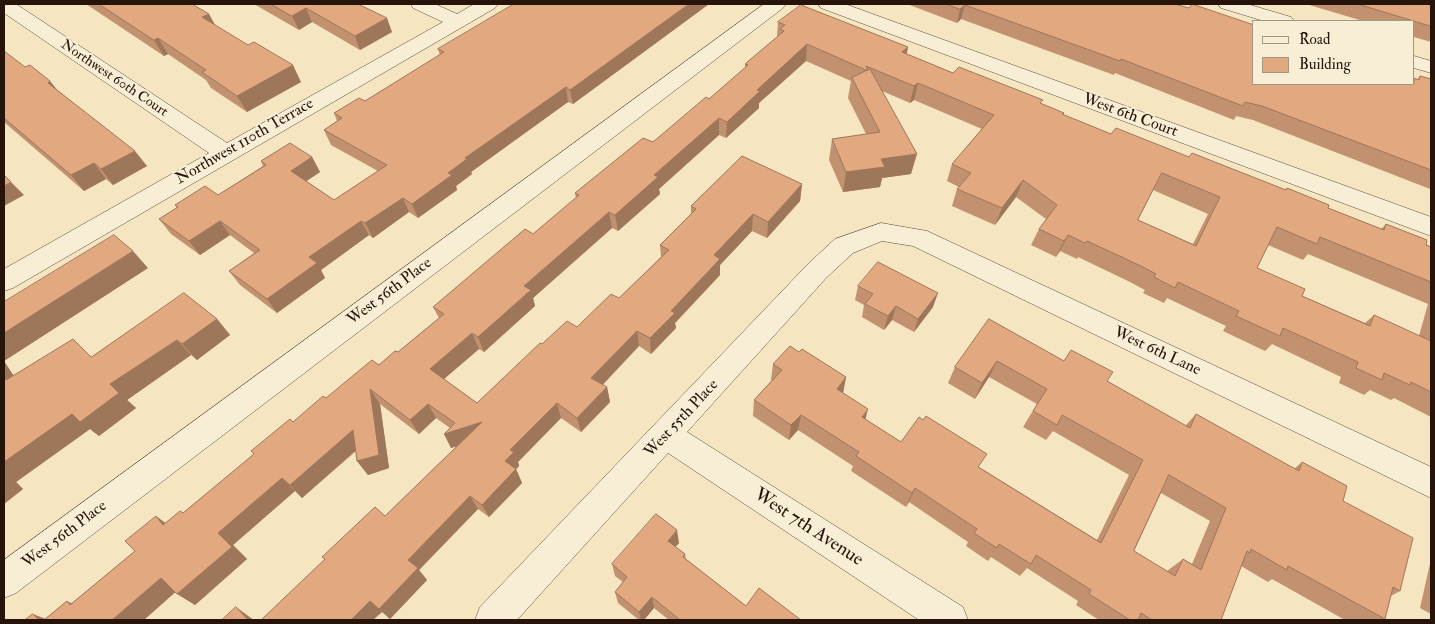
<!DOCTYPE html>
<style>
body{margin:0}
#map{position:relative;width:1435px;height:624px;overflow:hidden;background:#f5e5c0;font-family:"IM FELL Double Pica",serif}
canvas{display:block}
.frame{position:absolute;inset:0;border:5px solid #261309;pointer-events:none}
.legend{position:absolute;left:1252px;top:20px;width:162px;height:65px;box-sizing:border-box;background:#f8eed6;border:1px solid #a49684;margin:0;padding:6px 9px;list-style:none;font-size:15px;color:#261309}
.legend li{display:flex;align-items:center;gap:10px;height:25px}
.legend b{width:25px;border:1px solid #a49684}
</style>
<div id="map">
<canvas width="1435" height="624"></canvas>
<div class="frame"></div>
<ul class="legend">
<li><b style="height:6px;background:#f8eed6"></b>Road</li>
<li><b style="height:14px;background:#e2a981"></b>Building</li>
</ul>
</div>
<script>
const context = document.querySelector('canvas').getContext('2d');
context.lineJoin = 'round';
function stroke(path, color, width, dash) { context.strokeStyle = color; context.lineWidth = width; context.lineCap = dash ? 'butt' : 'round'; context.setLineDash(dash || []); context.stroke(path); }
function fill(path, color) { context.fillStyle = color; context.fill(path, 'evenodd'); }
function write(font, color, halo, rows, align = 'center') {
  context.font = font + ' "IM FELL Double Pica",serif'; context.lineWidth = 4; context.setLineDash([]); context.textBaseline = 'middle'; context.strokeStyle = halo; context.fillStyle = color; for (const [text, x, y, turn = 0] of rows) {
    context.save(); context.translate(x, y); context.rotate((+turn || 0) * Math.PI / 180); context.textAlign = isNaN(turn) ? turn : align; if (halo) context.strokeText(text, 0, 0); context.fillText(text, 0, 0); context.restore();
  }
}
const minor = new Path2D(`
 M4,4h12l211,139 216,-121 -30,-14 -2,-4h24l22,10 17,-10h24l-3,4 -482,280 -9,3v-22l205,-116 -205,-140z
 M818,4h27l586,213v19l-610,-228z
 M1218,4h29l44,13 3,4h-30l-43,-13z
 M1414,56l17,5v12l-17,-5z
 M881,223l46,8 504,236v31l-518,-252 -31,-5 -29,12 -26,24 -140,155 276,175 5,13h-49l-251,-167 -151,167h-42l5,-13 329,-344 26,-24z`);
const tertiary = new Path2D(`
 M764,4h22l-3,4 -767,585 -12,5v-38z`);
stroke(minor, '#5a4837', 1);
stroke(tertiary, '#5a4837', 1);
fill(minor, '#f8eed6');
fill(tertiary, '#f8eed6');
fill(new Path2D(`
 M86,4h106l23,21 86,57 -54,30 -36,-24 -5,-8 -38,-26 -4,2z
 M254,4h104l34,28 -32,18 -48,-28 -13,8z
 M709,4l-136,100 -5,-2 -97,70 1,2 -16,12 1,4 -39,28 -9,-6 -36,26 -4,-3 -48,35 4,8 -48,35 -37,-28 -11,-14 25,-18 -24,-18 -30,20 -29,-21 -12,-15 18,-11 -2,-3 43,-10 45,-29 -2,-5 51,-4 8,15 -14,9 28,19 44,-29 -47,-26 -7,-15 13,-9 -3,-8 31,-12 75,-46 -2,-6z
 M907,4h268l79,80 163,-4 3,-4 11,3v109l-1,1 -177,-69 -17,-4 -2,4 -119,-47 -1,2 -153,-56 -4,4z
 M1306,4h125v38l-17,-5v-16h-51z
 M778,22l130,25 -1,7 46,19 88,31 22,11 48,19 78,23 96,33 2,-2 41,20 53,21 5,-5 45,23v170l-37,-19 -3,2 -21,-10 -6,5 -25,-12 2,-6 -69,-33 -7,7 -42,-20 3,-5 -59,-28 -3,5 -21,-10 2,-3 -15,-8 -52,-25 -1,2 -17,-8 -4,6 -25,-12 8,-16 7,-10 -30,-22 -21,28 -43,-19 5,-17 2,-2 -12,-6 5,-17 30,-35 -68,-29 -4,3 -28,-12 29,83 -29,4 -2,9 -37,5 -14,-32 3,-21 34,-5 -18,-36 3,-17 -45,-20 -47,42v5l-33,30 -7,-3 -60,54 1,5 -42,37 -6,-3 -79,70 2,8 -51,46 -5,-3 -35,30 33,24 65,-59 35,-17 42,-29 42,-41 -1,-12 31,-31v-8l111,-22 -2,17 -33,37 -15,-7 -32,34v10l-45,48 1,5 -25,26 -12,-8 -37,39 5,2 3,15 -29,30 -20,-14 -43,44 1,4 -3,3 6,14 -33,34 -11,-8 -59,61 8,10 -37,39 -8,-7 -9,8h-112l124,-104 72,-70 -6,2 -1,-20 -14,-10 -17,16 -39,-30 9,64 -21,7 -11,-14 -1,-10 -54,47 -7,-7 -62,54 14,14 -52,46 -20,-13 -130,27 22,-18 5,2 63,-52 21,-35 9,7 18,-10 110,-91 33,-24 72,-46 41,-34 -6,-11 100,-73 43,-36 -1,-5 78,-51 56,-43 36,-31v-4l32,-27zM1153,190l55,24 -15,30 -55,-24zM1268,245l35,15 5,-6 120,50 -9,32 -45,-21 -9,8 -63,-27 -45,-28z
 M4,51l21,16 32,23 90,76 -34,19 -7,-6 -22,12 -80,-69z
 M148,268l-144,93 9,14 79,-18 125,-38 13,16 -33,25 -6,-5 -64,45 9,8 -37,28 -9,-7 -74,53 7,7 -19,15v-202z
 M858,286l75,21 -19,25 -22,-12 -8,10 -22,-13 2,-12 -9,-5z
 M989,319l75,42 43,20 78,45 11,-12 98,55 8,-7 41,39 57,90 -9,5 -6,23 -3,1h-37l-73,-41 -4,3 -27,-16 -20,54h-122l-23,-15 2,-4 -51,-33 -7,8 -29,-19 -3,4 -22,-15 2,-4 -59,-40 -3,5 -55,-36 2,-5 -55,-36 -9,10 -36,-24 1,-16 18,-20h-1l2,-16 26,-12 47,25 -3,16 22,27 36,22 78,25 118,73 32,-65 -76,-44 -7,9 -23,-13 14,-23 -48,-27 -14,22 -27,-16 7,-16zM1161,493l49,28 -18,43 -9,-5 -16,12 -33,-20z
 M679,543l-4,4 10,7 1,5 60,47 55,14h-132l-15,-12 -10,12h-5l-21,-17 -3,-11 8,-10 -8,-6 -3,-12z
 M1431,559v55l-11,-6z`), '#c2916f');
fill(new Path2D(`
 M689,4h20l-136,100 -3,-14z
 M965,5l-4,14 -4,4 3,-14z
 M306,8l6,14 -13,8 -7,-14z
 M209,14l9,16 -16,-13z
 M387,18l5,14 -32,18 -5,-14z
 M158,38l10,16 -4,2 -10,-16z
 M807,44l-1,17 -47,42v5l-33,30 1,-16 30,-32z
 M908,47l-4,16 -2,-11z
 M293,65l8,17 -54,30 -10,-16z
 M50,81l13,16 -15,-14z
 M918,83l-4,17 -4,3 4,-17z
 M566,87l2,15 -97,70 1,2 -16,12 1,4 -39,28 -6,-14 53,-46z
 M719,118v17l-60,54 1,5 -42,37 -3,-16 39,-40z
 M135,151l12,15 -34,19 -12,-16z
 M917,154l-6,20 -29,4 -2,9 -37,5 3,-20 35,-13z
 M312,157l8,15 -21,14 -8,-15z
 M94,163l12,16 -22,12 -13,-16z
 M1023,180l-7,17 -21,28 7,-17z
 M11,182l13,13 -20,11v-20z
 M802,184l-2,17 -33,37 1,-16z
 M403,198l6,14 -36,26 -8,-15z
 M609,212l3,16 -79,70 2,8 -51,46 -6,-15 46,-51z
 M753,214l-1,17 -32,34v10l-45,48 1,5 -25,26 -1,-16 64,-83z
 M220,221l10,14 -30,20 -11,-14z
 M361,221l8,14 -48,35 4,8 -48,35 -10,-14 42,-42z
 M1068,235l-8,16 -4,6 8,-16z
 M133,251l15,17 -144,93 22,34 -20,-15 -2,-4v-43z
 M938,293l-5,14 -19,25 4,-13z
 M896,306l-4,14 -8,10 4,-14z
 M217,319l13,16 -33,25 -15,-16z
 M637,331l2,15 -44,47 -4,-15z
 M472,333l7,16 -41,35 -8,-15z
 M177,340l14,15 -64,45 9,8 -37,28 -9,-7 -74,53 7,7 -19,15v-42l106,-78z
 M997,361l-8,16 -14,22 7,-16z
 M846,377l-3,16 -6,-4z
 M607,387l3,15 -29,30 -4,-14z
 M370,389l10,15 9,64 -21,7 -11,-14z
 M557,403l4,15 -43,44 1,4 -3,3 6,14 -33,34 -7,-12 28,-55z
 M428,404l8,14 -17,16 -9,-14z
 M868,409l-4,16 -2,-8z
 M801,415l-3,15 -9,10 2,-15z
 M482,422l6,14 -37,12 -7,-14z
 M353,430l10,14 -61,54 -12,-13z
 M282,478l13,13 -62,54 14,14 -52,46 -18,-11 41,-61z
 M915,488l-6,14 -3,5 6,-14z
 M470,496l8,13 -59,61 8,10 -37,39 -11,-10 29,-49z
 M156,516l17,13 -10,-4z
 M677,530l2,13 -9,10 -2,-12z
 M161,578l18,11 -35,31h-32z
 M652,597l2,11 -10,12h-3l-2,-8z
 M370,601l12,11 -9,8h-22z
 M236,607l15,11 3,2h-6z
 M33,614l15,6h-9z`), '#9e765a');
const building = new Path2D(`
 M99,4h93l17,10 -7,3 46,28 6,-3 39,23 -56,31 -35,-24 4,-2 -48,-32 -4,2z
 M271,4h87l29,14 -32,18 -49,-28 -14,8z
 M514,4h175l-119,86 -4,-3 -101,71 2,1 -19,14 4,2 -40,29 -9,-6 -38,25 -4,-2 -52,36 8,6 -50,36 -38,-28 31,-21 -40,-29 -31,20 -30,-22 19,-12 -3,-2 30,-19 13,9 48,-30 -5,-4 29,-18 22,14 -21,14 43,29 53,-35 -63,-35 18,-12 -8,-5 25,-15 6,3 79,-49 -6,-3z
 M946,4h229l14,4 3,-4 62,21v59h160v-6l5,2 1,-4 11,3v91l-169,-64 -17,-4 -2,4 -122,-47 -1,2 -155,-56 -5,4z
 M1358,4h73v22z
 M801,5l107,42 -6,5 51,21 6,-6 84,33 -3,3 24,10 -2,1 49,20 5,-6 73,29 3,-4 94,37 1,-2 42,17 -1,3 56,22 2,-6 41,16 -1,5 5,2v35l-111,-45 -3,7 -40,-17 -20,41 48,21 -3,7 68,30 4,-11 57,26v51l-20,-10 -1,3 -26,-12 -2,7 -26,-12 2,-6 -75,-34 -3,8 -44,-20 3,-5 -61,-29 -3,6 -21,-11 2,-3 -15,-8 -54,-25 -2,2 -17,-8 -4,6 -25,-12 18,-24 -34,-25 -21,28 -45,-19 14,-16 -19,-9 42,-49 -76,-32 -4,3 -48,-20 2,5 -61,-27 -50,46 3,1 -33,31 -8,-4 -65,57 4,2 -43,38 -6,-3 -85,74 7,4 -53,47 -6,-4 -42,36 47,34 63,-60 2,1 25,-23 10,6 34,-33 8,4 50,-48 -9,-5 36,-36 -5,-3 51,-50 60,28 -34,38 -15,-8 -39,41 6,4 -49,52 4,2 -25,25 -13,-7 -46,47 16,9 -30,31 -20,-15 -47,47 4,2 -9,9 11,8 -34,36 -12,-9 -62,64 10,8 -39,41 -9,-8 -19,19h-90l64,-61 -3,-2 53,-50 10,9 97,-94 -38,12 11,-11 -27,-19 -18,16 -40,-31 9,66 -22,6 -4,-31 -63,55 -8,-7 -64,55 14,14 -55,47 -16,-16 -49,42h-68l23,-19 3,4 65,-54 -10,-10 31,-25 7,9 17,-14 3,2 71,-59 -3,-3 39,-32 3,3 30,-26 3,2 46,-38 7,5 16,-14 3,1 46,-38 -11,-7 92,-78 8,5 46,-39 -4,-2 68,-55 10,4 53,-45 3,2 39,-34 -3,-1 39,-33 -4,-2 5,-4 -7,-3zM1162,173l58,24 -24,49 -58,-26z
 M4,51l21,16 5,-2 20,16 -2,2 87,68 -34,18 -7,-6 -23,12 -67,-57z
 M870,69l47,85 -36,5 4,8 -39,5 -14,-33 48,-7 -28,-54z
 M4,175l7,7 -7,4z
 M114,235l19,16 -129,82v-31z
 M878,262l60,31 -20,26 -22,-13 -8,10 -23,-12 8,-10 -15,-8z
 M184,293l33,26 -35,25 -5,-4 -67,44 9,9 -39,29 -8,-8 -68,48v-86l2,4 67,-41 18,18z
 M989,319l75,42 7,-11 42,22 -6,9 83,47 6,-14 103,57 3,-9 45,24 -4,15 70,37 -13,53 -7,-4 -8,32 -97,-53 -1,4 -36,-21 -1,4 -3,-2 -26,69h-69l-11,-7 -3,7h-8l-41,-26 2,-4 -55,-35 -5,9 -32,-20 -2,4 -23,-15 3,-4 -62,-41 -3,5 -56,-37 3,-4 -58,-37 -10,10 -37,-25 28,-30 -9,-6 17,-18 9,6 3,-3 44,28 -9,12 31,20 -6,8 39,25 18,-25 4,3 3,-4 61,38 -9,13 123,76 42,-83 -81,-45 -5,10 -24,-14 14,-22 -50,-28 -15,22 -27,-16zM1169,475l57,33 -25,62 -18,-11 -8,17 -41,-25z
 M656,514l21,16 -9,11 17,13 -2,3 63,49 13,-18 42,32h-121l-28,-23 -13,15 -24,-20 12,-15 -15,-13z
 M236,607l12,13h-26z
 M33,614l6,6h-14z`);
fill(building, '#e2a981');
stroke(building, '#9e765a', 1);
write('14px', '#261309', '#f8eed6', [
 ["Northwest 60th Court",114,79,34]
]);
write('16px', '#261309', '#f8eed6', [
 ["West 6th Court",1130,116,20],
 ["Northwest 110th Terrace",245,142,-30],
 ["West 56th Place",390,292,-37],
 ["West 6th Lane",1157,352,25],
 ["West 55th Place",682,419,-47],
 ["West 56th Place",65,535,-37]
]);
write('19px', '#261309', '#f8eed6', [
 ["West 7th Avenue",808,528,33]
]);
</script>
